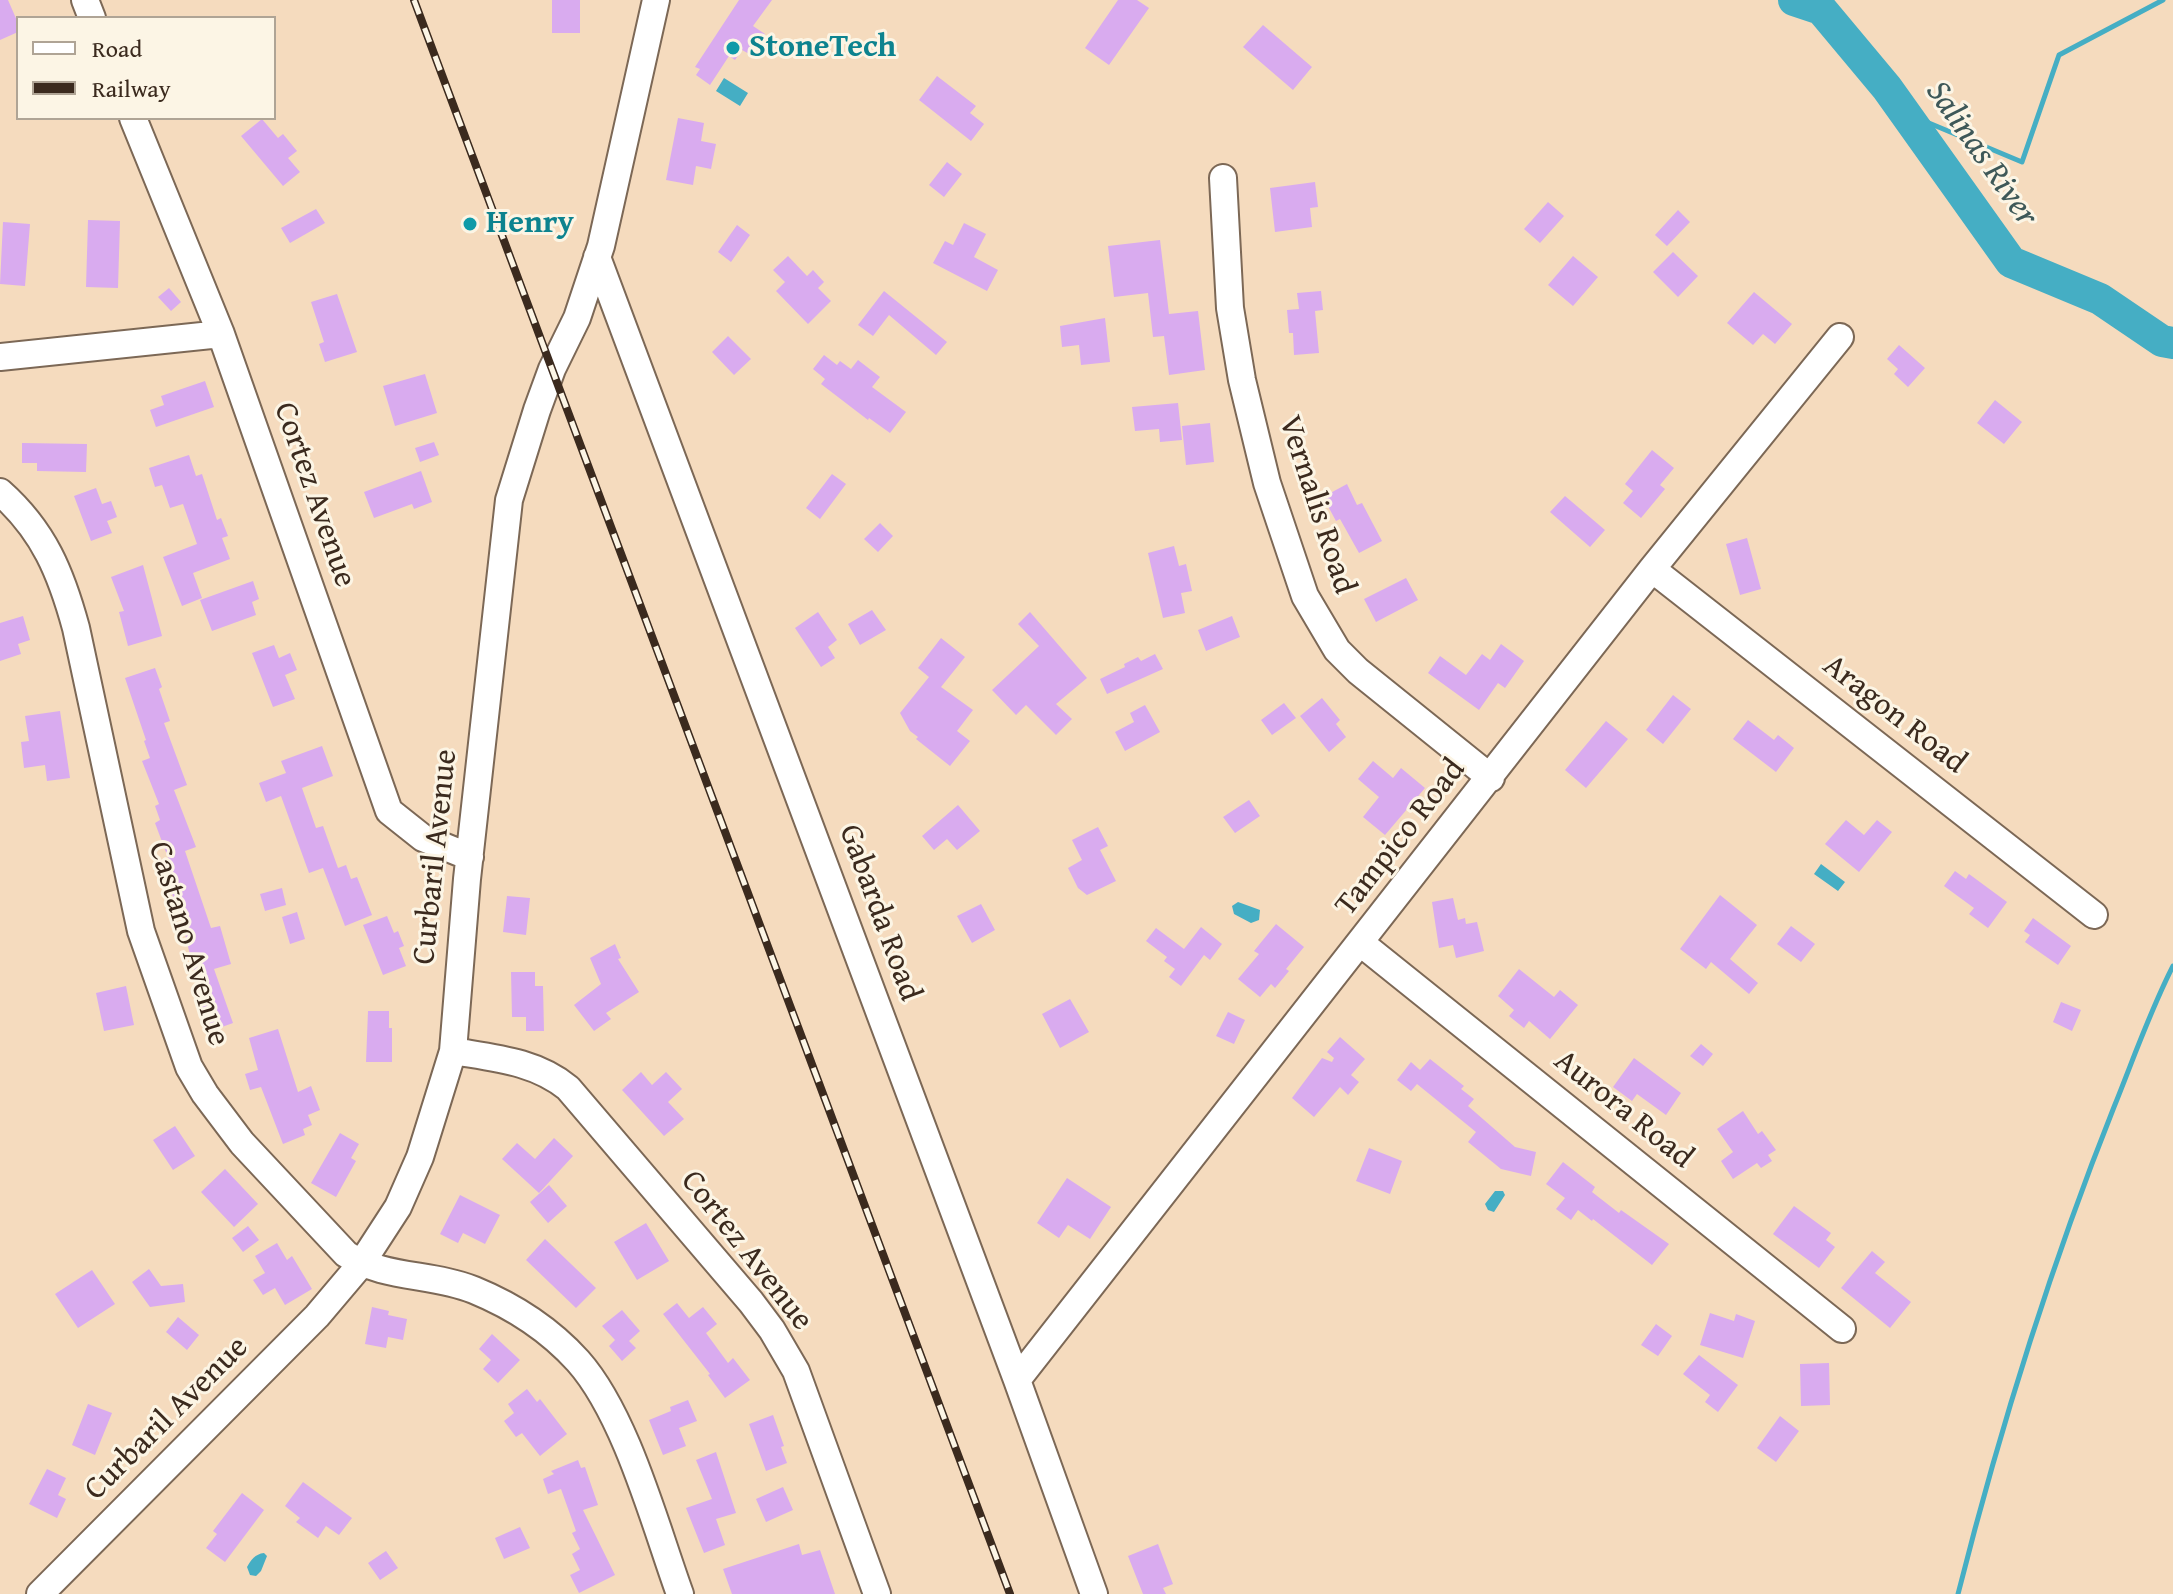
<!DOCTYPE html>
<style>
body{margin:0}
#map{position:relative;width:2173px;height:1594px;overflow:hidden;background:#f5dbbe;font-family:"Gentium Book Plus",serif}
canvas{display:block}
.legend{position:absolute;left:16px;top:16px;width:260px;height:104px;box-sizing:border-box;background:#fcf5e5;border:2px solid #afa495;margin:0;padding:10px 14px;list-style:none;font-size:24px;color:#3b2a1e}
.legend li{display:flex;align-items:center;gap:16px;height:40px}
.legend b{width:40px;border:2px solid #afa495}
</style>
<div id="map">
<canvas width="2173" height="1594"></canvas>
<ul class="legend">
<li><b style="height:10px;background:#fff"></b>Road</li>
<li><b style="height:10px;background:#3b2a1e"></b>Railway</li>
</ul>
</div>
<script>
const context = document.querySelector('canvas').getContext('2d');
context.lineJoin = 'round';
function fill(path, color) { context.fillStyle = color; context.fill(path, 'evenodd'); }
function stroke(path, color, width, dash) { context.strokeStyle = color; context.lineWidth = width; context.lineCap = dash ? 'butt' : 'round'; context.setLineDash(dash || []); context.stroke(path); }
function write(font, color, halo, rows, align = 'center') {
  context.font = font + ' "Gentium Book Plus",serif'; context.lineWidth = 6; context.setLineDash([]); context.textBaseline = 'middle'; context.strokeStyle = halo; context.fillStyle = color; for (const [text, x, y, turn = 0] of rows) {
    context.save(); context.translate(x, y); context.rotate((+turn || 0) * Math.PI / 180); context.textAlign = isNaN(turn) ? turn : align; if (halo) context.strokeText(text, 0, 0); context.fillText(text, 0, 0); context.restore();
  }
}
fill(new Path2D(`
 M724,78l24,15 -8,13 -24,-15z
 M1821,864l24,18 -7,9 -24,-17z
 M1238,902l22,8 -1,10 -8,3 -17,-9 -2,-8z
 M1495,1191h8l2,4 -11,17 -6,-2 -3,-6z
 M264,1553l3,3 -6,15 -5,5 -6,-1 -3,-8c4,-7 8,-13 17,-14z`), '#45aec4');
stroke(new Path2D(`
 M1905,113l117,49 37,-107 104,-55
 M1958,1594c42,-166 93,-329 156,-487 19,-47 36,-96 59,-141`), '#45aec4', 5);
stroke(new Path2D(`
 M1794,0l27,9 66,79 124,174 89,37 62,42 11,2`), '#45aec4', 32);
fill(new Path2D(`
 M0,0h8l10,23v9l-18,8z
 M552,0h28v33h-28z
 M739,0h33l-19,26 12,8 -14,21 -9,-5 -7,10 -6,-4 -19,29 -14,-10 4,-6 -5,-2z
 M1118,0h19l12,8 -40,57 -24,-17z
 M1263,25l49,42 -19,23 -50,-43z
 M937,76l39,30 -6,7 14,11 -13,17 -52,-41z
 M678,118l26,5 -3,18 15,3 -5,25 -15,-3 -3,19 -27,-5z
 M262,119l16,19 5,-4 14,17 -9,7 12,14 -17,14 -42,-50z
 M947,162l15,12 -18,23 -15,-12z
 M1315,182l3,25 -8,1 2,19 -37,5 -5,-44z
 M1548,202l16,14 -24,27 -16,-14z
 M316,209l9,14 -35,20 -9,-15z
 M1678,210l12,12 -23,24 -12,-11z
 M88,220l32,1 -2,67 -32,-1z
 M3,222l27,2 -5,62 -25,-2z
 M964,223l22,11 -12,23 24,13 -11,21 -54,-28 12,-22 8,4z
 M737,225l13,10 -19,27 -13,-10z
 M1160,240l9,74 29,-3 7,59 -36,5 -5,-39 -11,1 -5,-44 -34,4 -6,-51z
 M1673,252l25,24 -20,21 -25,-25z
 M788,256l19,20 6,-6 11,12 -6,6 13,13 -23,23 -32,-33 9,-9 -12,-12z
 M1573,256l25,21 -25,29 -25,-21z
 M169,288l12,14 -10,9 -13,-14z
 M884,291l63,51 -11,13 -47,-40 -16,21 -15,-11z
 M1321,291l2,19 -8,1 4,42 -25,2 -1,-22h-4l-2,-23 12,-1 -2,-16z
 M1754,292l38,32 -17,20 -12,-10 -10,11 -26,-22z
 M337,294l20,58 -32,10 -6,-18 5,-2 -13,-40z
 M1105,318l5,44 -29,3 -2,-20 -17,2 -2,-21z
 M728,336l23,23 -17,16 -22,-23z
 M1899,345l26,23 -17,19 -14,-13 4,-5 -11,-10z
 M824,355l13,10 3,-4 11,8 7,-9 22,17 -8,10 34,25 -16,21 -21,-15 -1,2 -47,-36 4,-5 -12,-10z
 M425,374l12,39 -42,13 -12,-40z
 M205,381l9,26 -58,20 -6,-17 14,-5 -3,-9z
 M1995,400l27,22 -18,22 -27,-21z
 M1178,403l4,37 -22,2 -1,-13 -24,2 -3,-24z
 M1210,423l4,39 -28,3 -4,-39z
 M434,442l5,13 -19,7 -5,-14z
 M22,443l65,1 -1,28 -49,-1v-8h-15z
 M1652,450l22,18 -14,17 5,4 -24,29 -18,-15 10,-12 -8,-7z
 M189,455l7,21 6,-2 15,46 4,-2 7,18 -6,2 8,21 -37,14 9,25 -20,8 -19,-49 34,-13 -14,-40 -13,4 -8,-23 -7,2 -6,-19z
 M421,471l11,31 -18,7 -2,-5 -38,14 -10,-26z
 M832,474l14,10 -26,35 -14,-11z
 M1347,484l10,21 5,-2 20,38 -23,12 -19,-34 -4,2 -13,-24z
 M96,488l6,16 9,-3 6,16 -10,4 5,12 -21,8 -17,-45z
 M1565,496l40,34 -15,17 -40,-35z
 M880,523l13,13 -15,16 -14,-13z
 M1747,538l14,51 -21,6 -14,-51z
 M1174,546l5,20 7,-2 6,27 -11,2 4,20 -22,5 -15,-65z
 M143,565l19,71 -34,10 -9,-34 5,-1 -13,-34z
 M1406,578l12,22 -42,22 -12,-23z
 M253,581l6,18 -7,3 4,13 -44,16 -12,-31z
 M872,610l14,20 -26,15 -12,-21z
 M818,612l19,28 -9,7 7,11 -14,9 -26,-39z
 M1030,612l57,66 -31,26 16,15 -16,16 -30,-30 -10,10 -24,-25 47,-44 -21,-22z
 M23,616l7,24 -12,4 3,10 -21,7v-38z
 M1232,616l8,21 -34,14 -8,-21z
 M941,638l24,19 -24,30 32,23 -16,21 13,10 -20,25 -34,-27 2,-2 -8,-6 -10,-18 29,-36 -11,-9z
 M1501,644l23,17 -19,27 -7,-5 -19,27 -51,-37 12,-17 26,19 16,-21 8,6z
 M274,645l5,13 11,-5 7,17 -12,5 10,24 -22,8 -21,-54z
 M1155,654l8,15 -56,25 -7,-15 25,-12 -1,-3 14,-7 3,4z
 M155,668l7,19 -3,2 11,32 -6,2 23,62 -13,5 22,57 -11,4 26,77 9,-2 11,38 -17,5 19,54 -25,9 -13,-38 4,-2 -16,-66 -15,-44 3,-1 -5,-17 4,-1 -15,-40 5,-3 -5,-14 4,-2 -17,-43 8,-3 -6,-17 2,-1 -21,-62z
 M1673,695l18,14 -28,35 -17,-14z
 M1322,698l18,22 -4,4 10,13 -17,15 -29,-36z
 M1284,703l12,15 -24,17 -11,-15z
 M1145,705l15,27 -35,19 -10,-19 19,-10 -4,-9z
 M60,711l10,67 -23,3 -2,-16 -21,3 -3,-26 8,-1 -4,-25z
 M1748,720l26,20 4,-5 16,13 -18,24 -43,-33z
 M1606,721l22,18 -42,49 -21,-18z
 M322,746l11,30 -31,12 14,40 7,-2 15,42 8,-3 5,14 6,-2 15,38 -27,11 -22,-58 -14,5 -28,-77 -15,6 -7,-19 27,-10 -5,-12z
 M1373,761l20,17 8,-10 24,20 -40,47 -22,-18 16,-20 -21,-18z
 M1249,800l11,16 -25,17 -12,-16z
 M958,805l22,26 -23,19 -10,-11 -13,11 -12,-14z
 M1846,820l18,15 13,-15 15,12 -33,40 -34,-28z
 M1098,827l10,19 -8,4 16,31 -29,14 -9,-7 -10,-20 14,-8 -10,-20z
 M1955,871l11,8 3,-5 38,28 -19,26 -19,-14 5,-6 -30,-22z
 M282,888l4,17 -21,6 -5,-17z
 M1720,895l37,30 -27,34 28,24 -9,11 -38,-32 -5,7 -26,-20z
 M507,896l23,2 -4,37 -23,-3z
 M1453,898l5,22 7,-2 1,6 11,-2 7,29 -28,7 -3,-13 -14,3 -7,-46z
 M981,904l14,26 -23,13 -15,-27z
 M297,912l8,27 -15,5 -8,-27z
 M387,916l7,17 4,-2 6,15 -5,2 7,18 -23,9 -20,-50z
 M2033,918l38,28 -13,19 -33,-23 5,-7 -6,-4z
 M1276,924l28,23 -18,22 3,2 -14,17 -4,-4 -11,13 -22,-18 21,-25 -5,-3z
 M1791,926l24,18 -14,18 -24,-18z
 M1201,927l21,17 -12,16 -6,-5 -23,31 -12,-9 6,-8 -11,-8 3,-4 -21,-16 10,-13 28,21z
 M615,944l6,14 -3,1 21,33 -33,21 5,6 -17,12 -20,-26 27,-21 -11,-26z
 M1519,969l35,28 6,-7 18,15 -28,34 -21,-18 -5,7 -15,-12 5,-6 -16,-14z
 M511,972h24v14h8l1,45h-18v-14h-14z
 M126,986l8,39 -30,6 -8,-38z
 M1070,999l19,33 -29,16 -18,-34z
 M2061,1002l20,8 -9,21 -19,-9z
 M368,1011h21v17h3v34h-26z
 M1228,1012l17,8 -11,24 -18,-8z
 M278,1029l20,63 13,-6 9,24 -12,5 4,10 -9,4 2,6 -22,9 -22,-57 -11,3 -5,-16 13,-4 -9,-32z
 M1340,1037l25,22 -14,16 8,7 -11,13 -8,-8 -26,30 -22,-19 30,-40 10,4 2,-4 -7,-6z
 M1701,1044l12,10 -10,12 -13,-10z
 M1634,1058l47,35 -15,22 -29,-21 -5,7 -19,-14z
 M1430,1059l34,27 -3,3 13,10 -6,7 47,41 21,5 -5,24 -30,-7 -33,-27 8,-10 -59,-48 -6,7 -14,-11 14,-18 9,8z
 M641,1072l11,13 14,-13 16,17 -14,13 16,17 -20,17 -42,-46z
 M1743,1111l15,23 4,-3 14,19 -8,5 4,6 -11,7 -4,-5 -24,16 -12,-18 12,-9 -16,-23z
 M175,1126l20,30 -22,14 -20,-30z
 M340,1133l19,11 -8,14 5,3 -20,36 -25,-14z
 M554,1138l19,18 -34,37 -37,-34 15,-16 18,16z
 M1369,1148l33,13 -12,33 -34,-13z
 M1563,1162l32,25 -3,5 27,21 2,-3 48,34 -17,21 -59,-46 -1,2 -14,-11 -7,10 -15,-11 9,-11 -19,-14z
 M225,1169l33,35 -24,23 -33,-35z
 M1067,1178l44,29 -21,32 -22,-14 -9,13 -22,-15z
 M549,1185l18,21 -19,17 -18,-21z
 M460,1195l40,20 -15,29 -22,-11 -5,10 -18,-9z
 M1794,1206l37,27 -5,7 9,7 -16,21 -46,-34z
 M646,1223l23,38 -32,19 -23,-38z
 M248,1226l11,14 -16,12 -11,-14z
 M545,1239l51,49 -20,20 -50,-48z
 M277,1243l10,17 5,-4 20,33 -27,16 -10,-17 -12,7 -10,-15 12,-7 -10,-17z
 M1872,1251l13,11 -10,11 36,29 -21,26 -49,-40z
 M149,1269l12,17 22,-2 2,18 -35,5 -18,-25z
 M92,1270l23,34 -37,24 -23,-34z
 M677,1303l12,15 14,-11 14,17 -11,9 22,30 5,-5 17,22 -25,18 -17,-23 2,-1 -47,-60z
 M372,1307l17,4 -1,4 19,4 -4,21 -15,-3 -2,11 -21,-4z
 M622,1310l18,21 -11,10 7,7 -14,13 -13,-15 6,-6 -13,-14z
 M1710,1313l24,8 2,-7 19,7 -12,37 -43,-13z
 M178,1317l21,18 -12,15 -21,-18z
 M1656,1324l16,12 -14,20 -17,-11z
 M492,1334l28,26 -22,23 -15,-14 8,-9 -12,-11z
 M1699,1355l39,30 -20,27 -13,-10 5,-7 -27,-21z
 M1829,1363l1,42 -29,1 -1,-42z
 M527,1389l10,13 3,-3 27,35 -27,22 -18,-23 -6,4 -12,-16 10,-8 -6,-9z
 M688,1400l9,21 -18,7 7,18 -23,9 -14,-35 22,-9 -1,-4z
 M88,1404l24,9 -17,42 -23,-10z
 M773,1415l11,31 -3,1 6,16 -21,8 -17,-47z
 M1780,1416l19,15 -23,31 -19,-14z
 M716,1452l20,61 -20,6 9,26 -21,8 -18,-45 26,-9 -16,-39z
 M578,1460l3,8 4,-1 13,38 -15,5 32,65 -36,18 -9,-18 10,-5 -8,-16 8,-5 -8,-16 4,-2 -15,-42 -13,5 -5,-15 11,-5 -3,-3z
 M47,1469l19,9 -8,17 8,4 -9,19 -28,-14z
 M303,1482l49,36 -13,17 -13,-9 -8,12 -22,-16 4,-4 -15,-12z
 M783,1487l10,23 -27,12 -10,-23z
 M242,1493l22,17 -39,52 -19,-14 11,-14 -4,-3z
 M520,1527l10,21 -26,11 -9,-21z
 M799,1544l3,11 18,-5 15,44h-103l-9,-25z
 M1158,1544l15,40 -10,4 3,6h-23l-15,-38z
 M386,1551l12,17 -18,12 -12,-17z`), '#d9abef');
const minor = new Path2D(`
 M85,0l7,18
 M133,118l88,216 168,477 34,27 47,19
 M1223,178l7,130 12,72 25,103 38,113 32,54 21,21 133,107
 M597,257l420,1123 77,214
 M0,357l221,-23
 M0,492c44,39 61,81 76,136l65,303 48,136 16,27 37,49 104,111c38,25 86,19 128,36 39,16 75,39 104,71 48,54 77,164 102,233
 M1652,569l442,346
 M1362,944l480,385
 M453,1051c41,7 82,10 115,37l183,214 21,28 24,41 81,223
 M1017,1380l635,-811 188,-232
 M40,1594l277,-278 44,-52 37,-57 22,-50 33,-106 14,-172 42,-379 28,-90 15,-41 25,-51 24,-72 55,-246`);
stroke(minor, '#7c6856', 30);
stroke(minor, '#fff', 26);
const rail = new Path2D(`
 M414,0l596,1594`);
stroke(rail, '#3b2a1e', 8);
stroke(rail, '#fcf5e5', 5, [15]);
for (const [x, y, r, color] of [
 [733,48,8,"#0f9aa8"],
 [470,224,8,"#0f9aa8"]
]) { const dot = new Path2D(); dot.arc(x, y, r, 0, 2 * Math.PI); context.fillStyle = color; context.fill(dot); stroke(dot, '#fcf5e5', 3); }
write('bold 32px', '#0d838f', '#fcf5e5', [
 ["StoneTech",749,48],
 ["Henry",486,224]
], 'left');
write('32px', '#3b2a1e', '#fcf5e5', [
 ["Cortez Avenue",314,495,71],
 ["Vernalis Road",1316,505,72],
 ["Aragon Road",1894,715,38],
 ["Tampico Road",1401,838,-52],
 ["Curbaril Avenue",436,857,-84],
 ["Gabarda Road",879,913,70],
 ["Castano Avenue",188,944,73],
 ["Aurora Road",1623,1110,39],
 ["Cortez Avenue",746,1251,52],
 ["Curbaril Avenue",167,1419,-45]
]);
write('italic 34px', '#3e5858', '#fcf5e5', [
 ["Salinas River",1981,154,55]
]);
</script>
